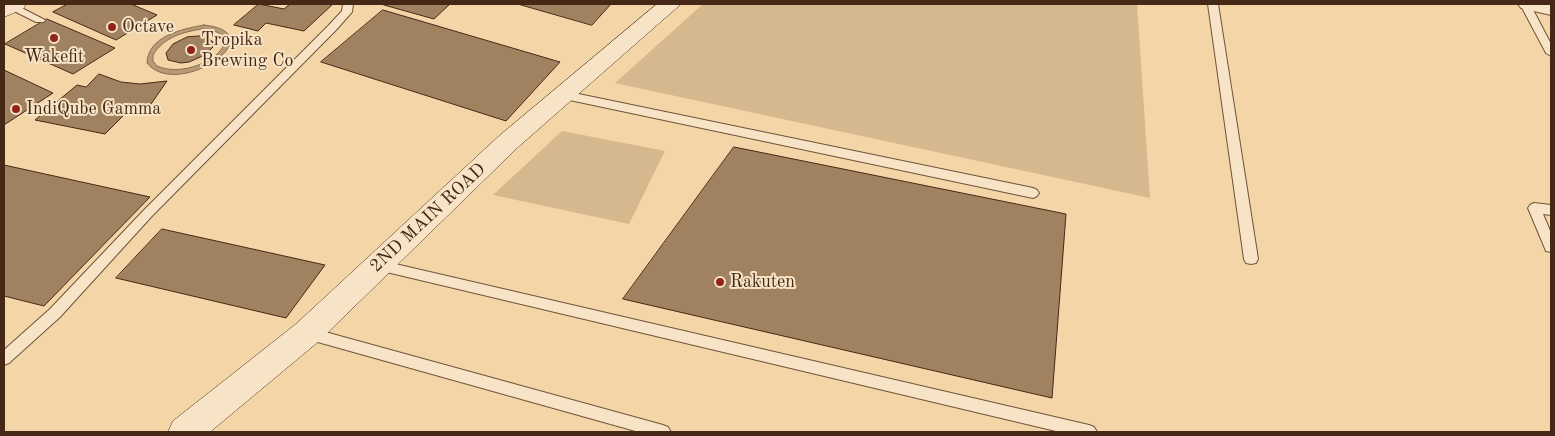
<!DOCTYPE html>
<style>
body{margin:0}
#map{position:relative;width:1555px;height:436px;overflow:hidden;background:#f3d5a7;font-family:"Old Standard TT",serif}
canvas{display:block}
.frame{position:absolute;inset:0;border:5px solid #462816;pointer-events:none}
</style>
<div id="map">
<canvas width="1555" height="436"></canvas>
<div class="frame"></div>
</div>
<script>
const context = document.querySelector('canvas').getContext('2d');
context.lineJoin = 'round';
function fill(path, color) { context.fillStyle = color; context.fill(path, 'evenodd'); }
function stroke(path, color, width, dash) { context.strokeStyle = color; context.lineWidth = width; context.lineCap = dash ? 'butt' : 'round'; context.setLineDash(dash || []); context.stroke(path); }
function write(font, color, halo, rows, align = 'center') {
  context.font = font + ' "Old Standard TT",serif'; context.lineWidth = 4; context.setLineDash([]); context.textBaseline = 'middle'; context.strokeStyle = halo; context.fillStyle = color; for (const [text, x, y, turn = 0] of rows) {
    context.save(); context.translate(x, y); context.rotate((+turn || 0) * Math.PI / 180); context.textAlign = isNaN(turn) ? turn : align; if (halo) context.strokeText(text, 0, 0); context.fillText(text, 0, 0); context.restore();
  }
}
fill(new Path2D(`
 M703,4h434l13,194 -535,-115z
 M562,131l103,20 -36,73 -136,-29z`), '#d6b88e');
const water = new Path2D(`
 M204,25c74,8 -27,76 -57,38 1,-27 35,-34 57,-38zM202,29c56,4 -5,54 -45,37l-4,-5v-6c11,-18 30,-23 49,-26z`);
fill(water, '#b89a76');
stroke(water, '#8a6c50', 1);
const building = new Path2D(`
 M68,4h63l26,11 -41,25 -63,-28z
 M259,4l25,5 6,-5h43l-29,27 -38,-8 -8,8 -24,-6z
 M386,4h64l-16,15 -50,-14z
 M518,4h93l-19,21z
 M383,10l177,52 -54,59 -185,-59z
 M47,19l68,29 -42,26 -68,-30z
 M198,36h7l8,6v5l-8,8 -16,7 -8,1 -13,-3 -2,-7 7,-9 14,-7z
 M4,70l49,23 -49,32z
 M99,74l22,8 19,2 27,-3 -18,26 -14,-3 -30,30 -70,-14 42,-35 9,2z
 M734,147l332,67 -14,184 -429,-99z
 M4,165l146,32 -106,109 -40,-10z
 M162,229l163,36 -39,53 -170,-40z`);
fill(building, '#a08261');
stroke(building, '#462816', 1);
const lane = new Path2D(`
 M8,4h6l31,16 -1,2h-8l-28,-14 -2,-2z
 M343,4h10l-1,8 -16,18 -184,186 -92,101 -51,46 -5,2v-15l46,-41 94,-99 184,-184 14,-15z
 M1208,4h10l40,255 -2,4 -5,1 -5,-1 -2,-4z
 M1520,4h10l21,40v12l-5,-3z
 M564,91l469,97 4,2 2,3 -2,3 -4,2 -473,-100 -1,-3 1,-3z
 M1534,203l17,2v10l-8,-1 8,19v19l-5,-1 -18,-43 2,-3z
 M378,260l711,165 5,2 3,5h-37l-682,-162 -5,-1 -2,-4 2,-4z
 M307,327l356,98 5,2 3,5h-32l-332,-93 -5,-2 -2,-4 2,-4z`);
const street = new Path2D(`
 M1518,4h33v11l-30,-7z`);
const secondary = new Path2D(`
 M4,4h22l-3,5 -19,8z
 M657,4h24l-164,144 -199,194 -108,90h-42l5,-11 123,-97 203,-188z`);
stroke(lane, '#71533a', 2);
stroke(street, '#71533a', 2);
stroke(secondary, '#462816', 1);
fill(lane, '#f7e4c6');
fill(street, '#f7e4c6');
fill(secondary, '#f7e4c6');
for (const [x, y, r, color] of [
 [112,27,5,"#8f2418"],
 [54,38,5,"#8f2418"],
 [191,50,5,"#8f2418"],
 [16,109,5,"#8f2418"],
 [720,282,5,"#8f2418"]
]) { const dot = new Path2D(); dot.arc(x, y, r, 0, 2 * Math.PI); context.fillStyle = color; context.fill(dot); stroke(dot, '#f7e4c6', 2); }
write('18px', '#462816', '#f7e4c6', [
 ["Octave",122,27],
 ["Tropika",201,40],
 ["Brewing Co",201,61],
 ["Wakefit",54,57,"center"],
 ["IndiQube Gamma",26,109],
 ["Rakuten",730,282]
], 'left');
write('18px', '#462816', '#f7e4c6', [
 ["2ND MAIN ROAD",428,218,-43]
]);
</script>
